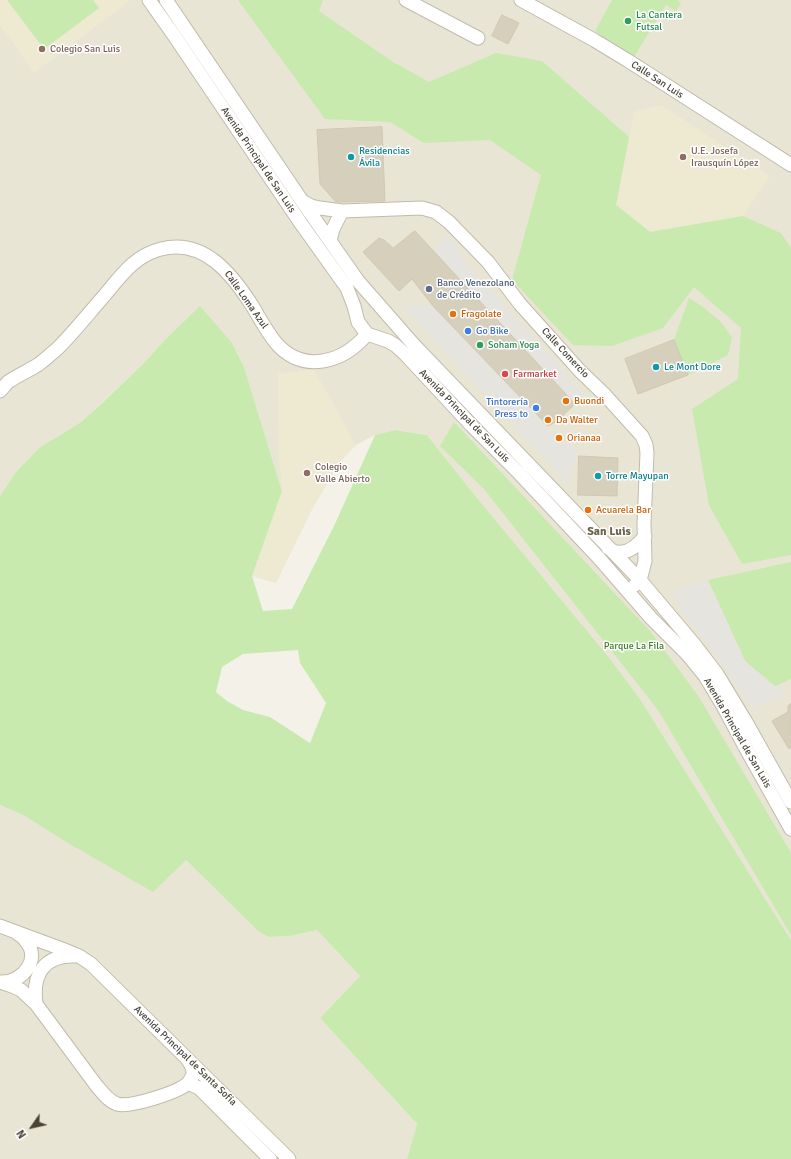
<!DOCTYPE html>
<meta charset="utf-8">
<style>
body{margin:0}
#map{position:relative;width:791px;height:1159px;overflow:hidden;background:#f4f2e8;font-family:Signika,sans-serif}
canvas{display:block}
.north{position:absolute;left:12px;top:1107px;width:40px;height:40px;-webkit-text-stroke:3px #fff;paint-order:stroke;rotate:236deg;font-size:11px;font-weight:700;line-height:16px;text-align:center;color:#484336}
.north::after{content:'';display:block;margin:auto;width:14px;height:18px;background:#484336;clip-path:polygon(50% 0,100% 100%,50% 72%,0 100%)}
</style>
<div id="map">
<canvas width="791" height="1159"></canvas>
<div class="north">N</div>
</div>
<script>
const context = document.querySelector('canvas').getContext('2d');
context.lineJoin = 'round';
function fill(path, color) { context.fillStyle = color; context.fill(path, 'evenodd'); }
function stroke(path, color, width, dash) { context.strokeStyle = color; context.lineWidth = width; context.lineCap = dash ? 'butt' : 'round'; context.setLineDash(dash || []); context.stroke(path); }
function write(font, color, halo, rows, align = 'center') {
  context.font = font + ' Signika,sans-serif'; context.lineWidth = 3; context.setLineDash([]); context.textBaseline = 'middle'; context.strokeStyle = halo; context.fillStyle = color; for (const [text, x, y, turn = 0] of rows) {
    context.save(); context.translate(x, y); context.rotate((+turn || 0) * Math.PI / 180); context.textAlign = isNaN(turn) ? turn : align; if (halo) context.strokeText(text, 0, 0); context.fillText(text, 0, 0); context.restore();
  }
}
fill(new Path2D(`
 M0,0h791v940l-151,-241 -163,-201 -50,-63 -32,-5 -20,5 -19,10 -17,18 -28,48 -35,72 -24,-7 30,-85 -38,-124 -12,-24 -68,-2 -22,24 -61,57 -42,26 -23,24 -16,24z
 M0,805l25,11 161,44 72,71 10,6 22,-1 27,-6 43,46 -40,42 97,106 -10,35h-407z`), '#e9e5d5');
fill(new Path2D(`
 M0,0h131l-97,73 -34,-48z
 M661,105l109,71 -27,40 -93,16 -34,-27 18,-93z
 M314,369l42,76 -17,18 -28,48 -35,72 -24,-7 30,-85 -3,-34 -1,-83z`), '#eee9d1');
fill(new Path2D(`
 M7,0h86l6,8 -55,41z
 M238,0h85l-4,11 74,51 36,20 67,-29 46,8 87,76 -13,68 34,27 93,-16 38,17 10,15v307l-49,9 -33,-59 -17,-96 46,-30 3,-51 -47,-41 -31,41 -51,18 -39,-1 -61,-65 29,-105 -51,-35 -66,3 -34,-21 -65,-3z
 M612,0h65l4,3 -5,8 -10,-6 -32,52 -39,-26z
 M689,298l14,9 19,16 10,15 -4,17 -40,20 -14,-35z
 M200,306l32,37 12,24 38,124 -30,85 11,35 29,-2 42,-83 41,-91 20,-5 32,5 50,63 133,161 30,40 151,241v219h-384l10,-35 -97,-106 40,-42 -43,-46 -27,6 -22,1 -10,-6 -72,-71 -33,32 -85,-49 -43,-27 -25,-11v-309l16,-24 23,-24 42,-26 20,-18 41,-39 22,-24zM298,650l2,13 26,40 -16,40 -40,-26 -27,-7 -16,-9 -11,-9 6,-25 21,-13z
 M454,422l197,210 48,65 92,156v82l-133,-225 -174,-221 -44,-43z
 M791,562v117l-16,7 -30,-25 -37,-81z`), '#c8eaaf');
fill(new Path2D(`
 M448,236l17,26 106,117 13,16 -9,9 -142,-153z
 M404,306h29l115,120 30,26 -12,33 -11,-17 -118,-125z
 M708,580l37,81 40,34 -33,13 -31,-46 -38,-49 -10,-23z`), '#e5e4df');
const building = new Path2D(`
 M502,15l17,8 -11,21 -16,-8z
 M382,127l3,74 -49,1 -16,-18 -3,-54z
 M415,231l160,173 -18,17 -9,5 -115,-120 -21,-27 -13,12 -36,-39 16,-14 5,2 9,8z
 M674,340l14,35 -50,19 -13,-35z
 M579,456l39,2 -1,38 -39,-1z
 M791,704v43l-2,2 -17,-28 16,-9v-6z`);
fill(building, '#d6cfbc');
stroke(building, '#d2c8af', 1);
const minor = new Path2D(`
 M149,0l24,34 129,191 45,63 7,18 4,16 9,12 21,7 7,4 10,9 67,72 46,46 80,85 53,61 36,36 18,22 18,30 22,41 46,82
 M166,0l136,201 56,80 56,64 226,235 54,64 23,30 29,48 45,80
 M406,0l72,38
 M521,0l73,40 33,20 164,105
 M302,201l9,5 9,2 22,3 80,-3 14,4 13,10 39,40 32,42 60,67 25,24 37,41 4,9 1,8 -3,71 1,37 -5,19 -5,5
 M330,241l3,-12 9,-18
 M0,391c3,-3 5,-6 8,-9 10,-7 22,-12 31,-18 7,-5 13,-11 19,-16 16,-16 31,-35 46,-52 16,-19 31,-41 57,-47 43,-11 71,25 92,58 7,12 14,25 23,36 27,31 67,20 91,-9
 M608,548c2,1 6,4 9,4 12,2 21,-7 28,-16
 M0,926l62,23 17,7 12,8 198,195
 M0,982l12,4 9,4 15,14 60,81c6,7 12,16 21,19 13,4 62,-12 71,-21 2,-2 4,-6 5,-8 1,-6 -2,-10 -5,-15
 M1,982c22,1 41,-24 24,-42 -2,-3 -5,-5 -7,-6
 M36,1004c-4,-30 8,-49 39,-48
 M188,1083l11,5 71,71`);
stroke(minor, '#c0bbaa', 15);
stroke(minor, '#fff', 13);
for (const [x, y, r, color] of [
 [628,21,4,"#2e9e5b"],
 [42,49,4,"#8d6e63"],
 [351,157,4,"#0f9aa8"],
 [683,157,4,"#8d6e63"],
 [429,289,4,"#5c6f8a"],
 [453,314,4,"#e8710a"],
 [468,331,4,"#3f7fe0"],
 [480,345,4,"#2e9e5b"],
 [656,367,4,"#0f9aa8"],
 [505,374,4,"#e0444e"],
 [566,401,4,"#e8710a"],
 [536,408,4,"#3f7fe0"],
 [548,420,4,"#e8710a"],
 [559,438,4,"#e8710a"],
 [307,473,4,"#8d6e63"],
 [598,476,4,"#0f9aa8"],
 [588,510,4,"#e8710a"]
]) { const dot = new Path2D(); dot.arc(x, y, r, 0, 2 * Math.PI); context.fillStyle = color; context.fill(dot); stroke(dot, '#fff', 1.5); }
write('10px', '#27864d', '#fff', [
 ["La Cantera",636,15],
 ["Futsal",636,27],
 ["Soham Yoga",488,345]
], 'left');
write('10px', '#785e54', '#fff', [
 ["Colegio San Luis",50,49],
 ["U.E. Josefa",691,151],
 ["Irausquín López",691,163],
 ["Colegio",315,467],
 ["Valle Abierto",315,479]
], 'left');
write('10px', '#484336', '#fff', [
 ["Calle San Luis",657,80,33],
 ["Avenida Principal de San Luis",258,160,56],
 ["Calle Loma Azul",246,300,55],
 ["Calle Comercio",565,353,47],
 ["Avenida Principal de San Luis",464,416,46],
 ["Avenida Principal de San Luis",737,733,60],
 ["Avenida Principal de Santa Sofía",185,1056,44]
]);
write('10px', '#0d838f', '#fff', [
 ["Residencias",359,151],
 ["Ávila",359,163],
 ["Le Mont Dore",664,367],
 ["Torre Mayupan",606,476]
], 'left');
write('10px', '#4e5e75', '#fff', [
 ["Banco Venezolano",437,283],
 ["de Crédito",437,295]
], 'left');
write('10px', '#c56008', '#fff', [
 ["Fragolate",461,314],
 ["Buondi",574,401],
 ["Da Walter",556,420],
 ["Orianaa",567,438],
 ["Acuarela Bar",596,510]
], 'left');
write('10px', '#366cbe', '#fff', [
 ["Go Bike",476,331],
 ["Tintorería",528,402,"right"],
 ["Press to",528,414,"right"]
], 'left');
write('10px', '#be3a42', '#fff', [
 ["Farmarket",513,374]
], 'left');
write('10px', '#3d7d26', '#fff', [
 ["Parque La Fila",634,646]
]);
write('bold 12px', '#6b634d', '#fff', [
 ["San Luis",609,532]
]);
</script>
